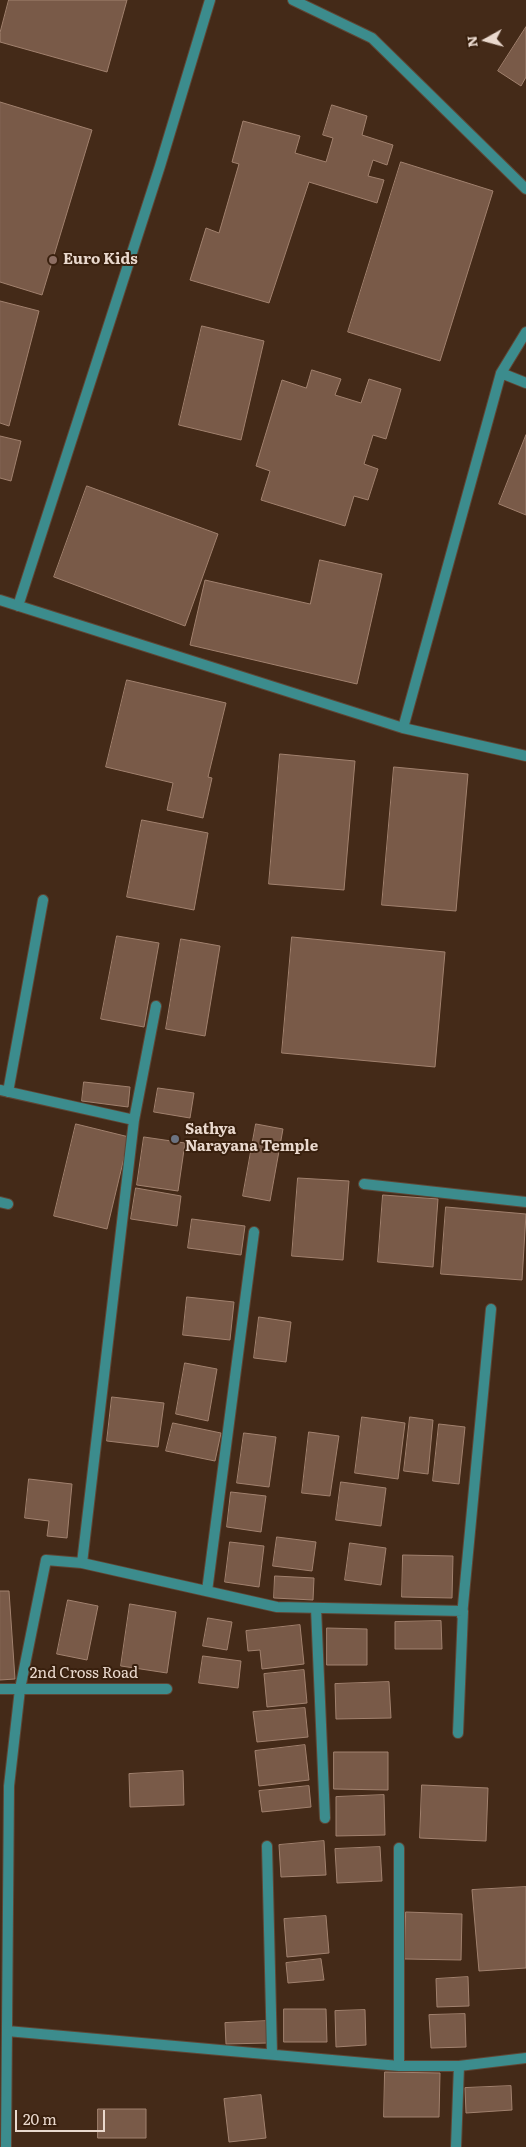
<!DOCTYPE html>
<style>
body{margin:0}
#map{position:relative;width:526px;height:2147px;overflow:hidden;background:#442a18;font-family:Literata,serif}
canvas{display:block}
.north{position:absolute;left:461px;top:15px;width:50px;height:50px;-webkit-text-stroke:4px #39200e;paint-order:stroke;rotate:263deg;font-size:14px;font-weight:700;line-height:20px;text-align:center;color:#ead9ce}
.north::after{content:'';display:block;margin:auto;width:18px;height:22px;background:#ead9ce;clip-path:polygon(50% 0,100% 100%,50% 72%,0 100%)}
.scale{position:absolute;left:15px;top:2110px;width:90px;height:22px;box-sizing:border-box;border:2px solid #ead9ce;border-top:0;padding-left:6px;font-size:15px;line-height:18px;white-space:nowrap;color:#ead9ce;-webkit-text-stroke:4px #39200e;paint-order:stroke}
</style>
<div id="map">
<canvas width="526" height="2147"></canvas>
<div class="north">N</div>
<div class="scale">20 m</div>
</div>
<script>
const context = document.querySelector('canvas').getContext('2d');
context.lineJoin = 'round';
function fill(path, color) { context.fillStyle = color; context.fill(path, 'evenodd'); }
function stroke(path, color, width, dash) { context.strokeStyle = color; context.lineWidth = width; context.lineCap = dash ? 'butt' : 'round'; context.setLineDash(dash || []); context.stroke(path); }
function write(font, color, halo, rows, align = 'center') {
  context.font = font + ' Literata,serif'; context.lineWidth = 4; context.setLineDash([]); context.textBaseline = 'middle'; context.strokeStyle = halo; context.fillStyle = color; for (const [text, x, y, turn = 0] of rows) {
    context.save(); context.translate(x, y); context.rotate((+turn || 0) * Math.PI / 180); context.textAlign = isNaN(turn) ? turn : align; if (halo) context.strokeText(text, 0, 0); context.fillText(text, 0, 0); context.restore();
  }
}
const building = new Path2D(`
 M9,0h118l-20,72 -107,-30v-9z
 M526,27v50l-5,9 -23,-15z
 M0,102l92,28 -50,165 -42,-13z
 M332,105l35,11 -5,19 31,10 -6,20 -14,-5 -5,16 16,4 -7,23 -68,-21 -40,121 -79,-23 16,-52 13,5 20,-69 -7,-2 11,-41 57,15 -5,17 31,9 7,-24 -10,-3z
 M401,162l92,29 -53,170 -92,-29z
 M0,301l39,10 -30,115 -9,-3z
 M202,326l62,15 -23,99 -62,-15z
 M312,370l29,9 -6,16 26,8 8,-24 32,10 -15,50 -13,-4 -9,29 14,5 -10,31 -14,-4 -9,30 -84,-26 9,-29 -14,-5 26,-86 24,8z
 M526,435v80l-27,-11z
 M0,436l21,5 -10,40 -11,-3z
 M87,486l131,48 -33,92 -131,-49z
 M320,560l62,14 -25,110 -167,-39 15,-65 105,24z
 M127,680l99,23 -18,74 4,1 -9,40 -36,-8 6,-27 -67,-16z
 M280,754l75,7 -11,129 -75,-6z
 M394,767l74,7 -12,137 -74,-6z
 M142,820l66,13 -14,77 -67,-13z
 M117,936l42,7 -15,84 -43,-8z
 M292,937l153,15 -10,115 -153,-14z
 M181,939l39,7 -15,90 -39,-7z
 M84,1082l46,5 -2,20 -46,-6z
 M158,1088l36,5 -4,25 -36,-6z
 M76,1124l53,13 -22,92 -53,-13z
 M256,1124l27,5 -13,72 -27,-5z
 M144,1137l41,6 -7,48 -41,-6z
 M298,1178l51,3 -6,79 -51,-4z
 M136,1188l45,8 -4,30 -46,-7z
 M383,1195l55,4 -5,68 -55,-5z
 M446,1207l80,7 -4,66 -81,-6z
 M192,1219l53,7 -4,29 -53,-7z
 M187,1297l47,5 -4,38 -47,-5z
 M259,1317l32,5 -5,40 -32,-4z
 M185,1363l32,6 -9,52 -32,-7z
 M112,1397l52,6 -6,44 -51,-6z
 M362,1417l43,6 -7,56 -43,-6z
 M410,1417l23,3 -5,54 -24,-3z
 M173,1423l48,10 -6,28 -49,-10z
 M439,1424l26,3 -6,57 -26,-3z
 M309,1432l30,4 -9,60 -28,-3z
 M244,1433l32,4 -7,50 -32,-4z
 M29,1479l43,5 -5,54 -20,-2 2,-15 -24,-3z
 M341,1482l45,6 -5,38 -45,-6z
 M231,1492l35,4 -5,36 -34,-5z
 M277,1537l39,5 -4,29 -39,-5z
 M230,1542l34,4 -5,41 -34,-5z
 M350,1543l36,5 -5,37 -36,-5z
 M403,1555l50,1 -1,42 -50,-1z
 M275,1576l39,2 -1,22 -39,-2z
 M0,1591h9l6,88 -15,1z
 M68,1600l30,6 -11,54 -30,-6z
 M130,1604l46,8 -9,61 -46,-7z
 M208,1618l24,4 -5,28 -24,-4z
 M441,1621l1,28h-47v-27z
 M300,1625l4,39 -42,5 -2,-19 -12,1 -2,-20z
 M327,1628l40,1v36h-40z
 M203,1656l38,5 -3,27 -39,-5z
 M304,1670l3,33 -40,4 -3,-33z
 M389,1682l2,36 -55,1 -1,-35z
 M305,1708l3,29 -51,5 -4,-30z
 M305,1745l4,35 -50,6 -4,-35z
 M334,1752h54v38l-54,-1z
 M183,1771l1,34 -54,2 -1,-33z
 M422,1785l66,3 -2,53 -66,-3z
 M309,1786l2,21 -49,5 -3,-21z
 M384,1795l1,40 -49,1v-39z
 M324,1841l2,34 -45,2 -2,-32z
 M380,1847l2,34 -45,2 -2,-34z
 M526,1887v81l-47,3 -7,-81z
 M406,1912l56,2 -1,46 -56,-1z
 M326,1916l3,37 -42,4 -3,-38z
 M321,1959l3,21 -36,3 -2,-20z
 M468,1977l1,29 -32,1 -1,-28z
 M284,2009h42l1,33h-43z
 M365,2010l1,35 -30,2 -1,-36z
 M465,2014l1,33 -35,1 -2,-33z
 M268,2021v22l-42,1 -1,-21z
 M385,2072l55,1 -1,44h-55z
 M511,2086l1,24 -46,3 -1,-25z
 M261,2095l5,43 -37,4 -5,-43z
 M98,2109h48v29h-48z`);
fill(building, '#795a48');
stroke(building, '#a1816e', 1);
const minor = new Path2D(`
 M293,0l79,38 154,151
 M501,373l25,10
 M0,600l403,128 98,-355 25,-41
 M18,606l142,-440 50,-166
 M403,728l123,28
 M0,1090l134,30
 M8,1092l35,-192
 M364,1184l162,18
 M0,1202l8,2
 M82,1563l52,-443 22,-114
 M207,1591l47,-359
 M316,1608l9,210
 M462,1616l29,-307
 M0,1689h167
 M267,1846l5,208
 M399,1848v218
 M7,2031l392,35h60
 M6,2147l3,-361 11,-97 26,-129 36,3 195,44 186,4 -5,122
 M456,2147l3,-81 67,-8`);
stroke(minor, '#5f4635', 12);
stroke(minor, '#3c8c8d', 10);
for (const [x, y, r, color] of [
 [53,260,5,"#8d6e63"],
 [175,1139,5,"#6b7280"]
]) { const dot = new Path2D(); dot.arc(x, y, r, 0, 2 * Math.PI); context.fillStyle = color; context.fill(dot); stroke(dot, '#39200e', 2); }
write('bold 15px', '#ead9ce', '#39200e', [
 ["Euro Kids",63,260],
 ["Sathya",185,1130],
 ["Narayana Temple",185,1147]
], 'left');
write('15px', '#ead9ce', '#39200e', [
 ["2nd Cross Road",84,1674]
]);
</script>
